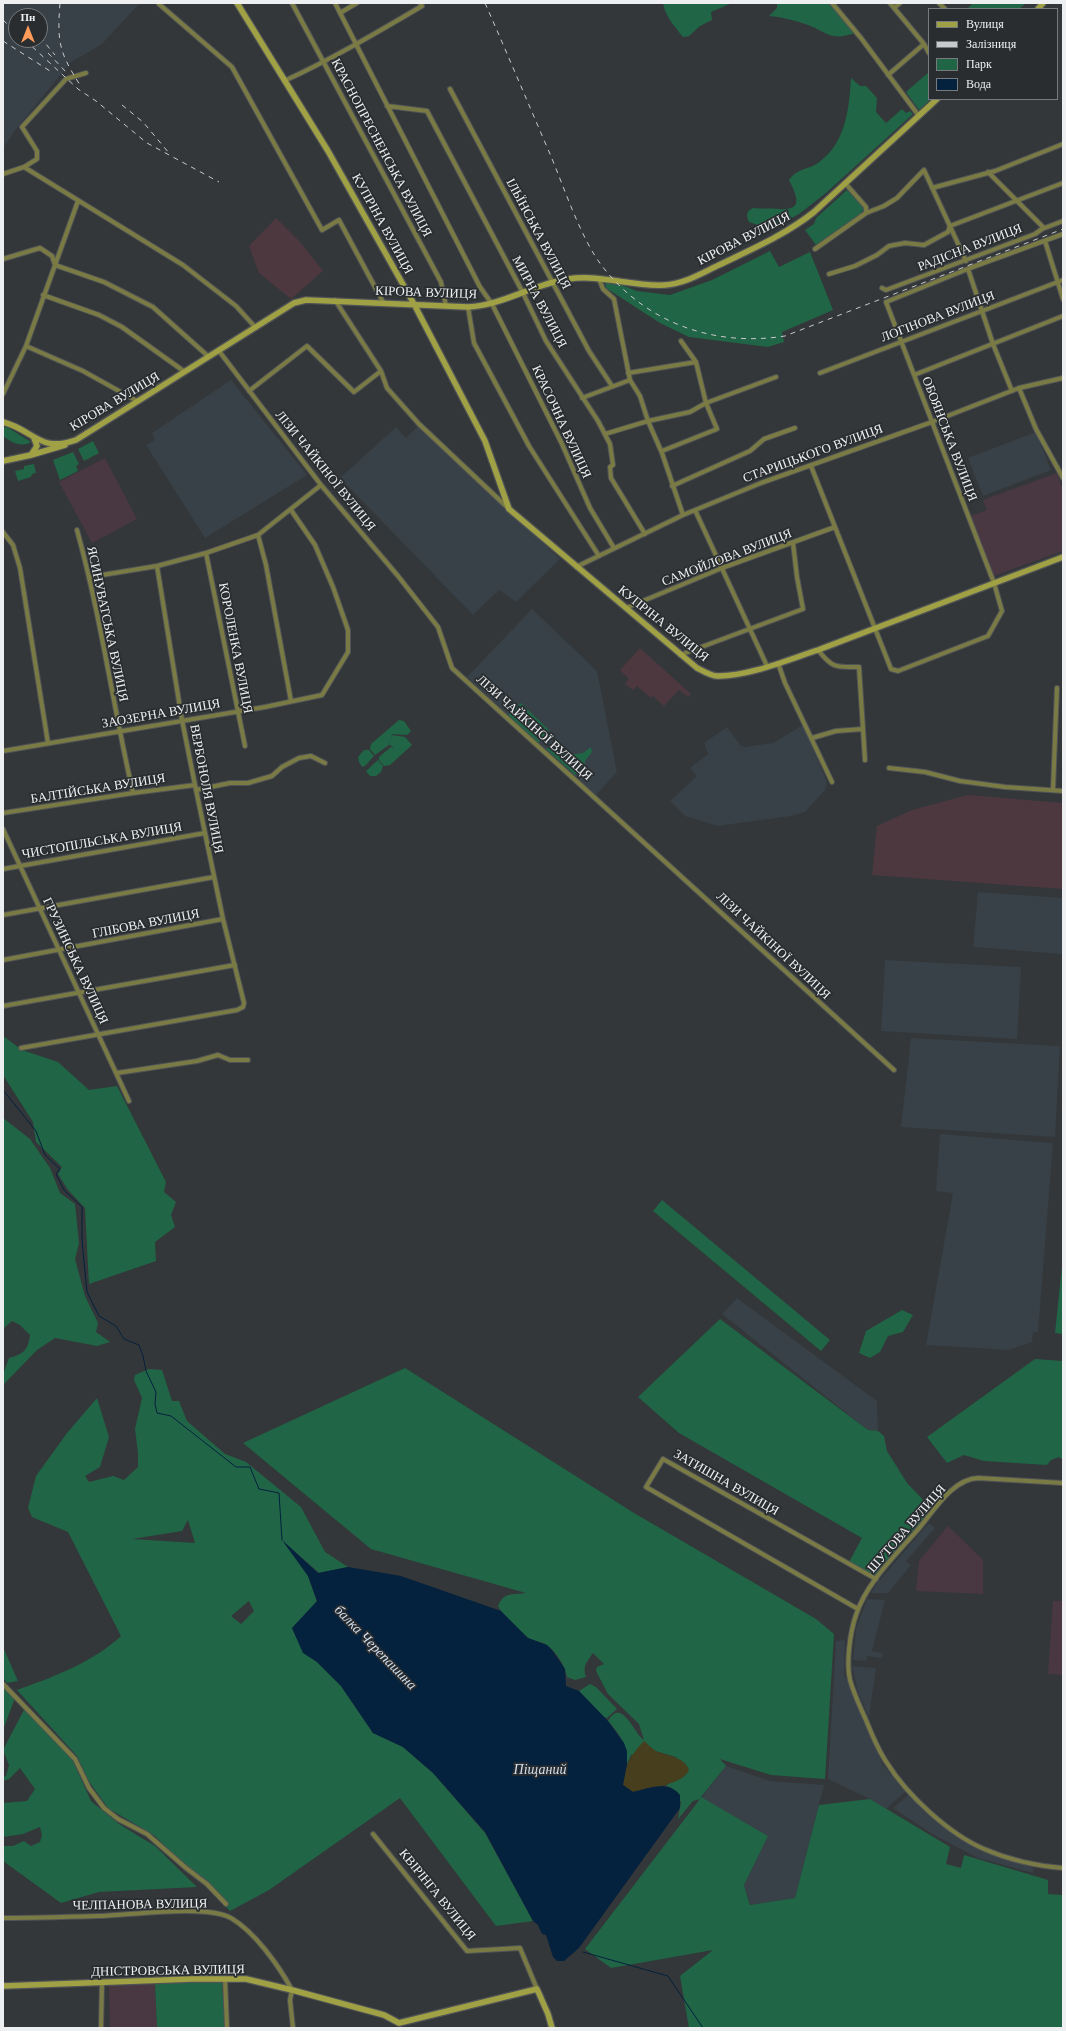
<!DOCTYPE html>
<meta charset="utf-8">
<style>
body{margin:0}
#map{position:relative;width:1066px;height:2031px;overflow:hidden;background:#333739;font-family:"Times New Roman",serif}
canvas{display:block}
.frame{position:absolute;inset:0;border:4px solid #edeff1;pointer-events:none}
.legend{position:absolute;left:928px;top:8px;width:130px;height:92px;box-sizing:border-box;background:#292d2f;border:1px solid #777b7d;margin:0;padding:5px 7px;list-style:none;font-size:12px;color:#edeff1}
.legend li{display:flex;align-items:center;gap:8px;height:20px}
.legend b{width:20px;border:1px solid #777b7d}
.north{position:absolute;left:8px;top:8px;width:40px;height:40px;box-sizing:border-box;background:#292d2f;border:1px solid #777b7d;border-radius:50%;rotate:0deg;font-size:11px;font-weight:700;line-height:16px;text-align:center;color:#edeff1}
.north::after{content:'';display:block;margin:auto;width:14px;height:18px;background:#fe9b58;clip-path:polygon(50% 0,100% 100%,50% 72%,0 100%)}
</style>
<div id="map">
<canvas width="1066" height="2031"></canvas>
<div class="frame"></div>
<ul class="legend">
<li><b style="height:5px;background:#a0a044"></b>Вулиця</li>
<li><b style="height:5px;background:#c8cacc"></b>Залізниця</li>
<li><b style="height:11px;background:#206546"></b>Парк</li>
<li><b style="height:11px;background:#04213e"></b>Вода</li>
</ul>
<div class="north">Пн</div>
</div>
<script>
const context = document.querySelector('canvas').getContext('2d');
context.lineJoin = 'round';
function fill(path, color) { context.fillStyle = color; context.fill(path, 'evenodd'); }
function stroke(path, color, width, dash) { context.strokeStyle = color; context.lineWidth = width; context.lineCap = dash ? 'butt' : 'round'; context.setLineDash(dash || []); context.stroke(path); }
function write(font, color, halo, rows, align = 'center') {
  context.font = font + ' "Times New Roman",serif'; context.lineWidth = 3.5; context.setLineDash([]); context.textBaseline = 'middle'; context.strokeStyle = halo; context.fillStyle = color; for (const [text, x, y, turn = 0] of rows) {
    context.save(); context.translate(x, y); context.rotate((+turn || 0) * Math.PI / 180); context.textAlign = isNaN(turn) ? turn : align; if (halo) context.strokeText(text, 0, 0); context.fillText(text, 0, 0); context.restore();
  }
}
fill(new Path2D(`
 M276,218l25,25 22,28 -32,28 -32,-26 -10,-27z
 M640,648l51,46 -3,3 -9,-7 -15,16 -11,-10 -2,2 -14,-12 -4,4 -8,-6 4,-5 -9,-9z
 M968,795l95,8v86l-191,-14 5,-49 35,-16z`), '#4c383e');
fill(new Path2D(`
 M3,3h137l-38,41 -31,18 -54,66 -14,20zM16,16h24v24h-24z
 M231,380l76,95 -102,63 -59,-93 9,-5 -3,-7z
 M418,426l142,133 -44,43 -17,-12 -26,25 -133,-137 56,-51 10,11z
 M1036,432l15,38 -68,26 -15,-38z
 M532,609l65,62 20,101 -22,24 -128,-119z
 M803,725l24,57 -2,8 -20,22 -14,4 -74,10 -32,-10 -15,-15 27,-25 -7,-8 18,-14 -4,-11 23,-16 13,18 5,2 28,-4z
 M978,892l85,6 -1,56 -89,-7z
 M885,960l136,7 -4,72 -136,-8z
 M911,1038l149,8 -5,91 -154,-10z
 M940,1134l113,9 -15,189h-5l-1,10 -23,8 -83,-5 27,-152 -17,-2z
 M737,1298l140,103 1,30 -10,-1 -146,-116z
 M929,1523l6,5 -29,33 5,4 -23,28h-17l6,-10z
 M867,1599l18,1 -13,51 11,2 -1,5 -15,-2 -1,5 -13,-1 3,-31z
 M845,1640l-1,34 39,91 22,27 -19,17 -16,-10 -42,-20 8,-138z
 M852,1666l24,2 -7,49 -11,-25z
 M726,1766l44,15 54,4 -29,113 -44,7 -7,-20 24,-49 -67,-38z
 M908,1795l73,56 53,17 -1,5 -55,-15 -44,-23 -41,-27z`), '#384147');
fill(new Path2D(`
 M105,458l32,61 -45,24 -33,-61z
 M1057,473l6,17v61l-70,25 -22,-60 16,-6 -4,-10z
 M948,1526l35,34v34l-67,-3 3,-30z
 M1053,1601h10v74l-15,-1z
 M155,1984l2,44h-47l-1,-42z`), '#493842');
fill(new Path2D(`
 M663,3h69l-21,9 1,8 -12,6 -11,10 -6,1c-8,-10 -18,-21 -20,-34z
 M777,3h54l24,30c-26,9 -28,-2 -50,-9 -11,-4 -24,-7 -36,-8l8,-8z
 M973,3h53l-7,6h-52z
 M929,72v27h2l-12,11 -13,-18z
 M851,78l9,8h6l11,12 -1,14 10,11 16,-14 4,4 4,-2 3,3 -87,79 -27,21 -14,8 -24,4 -12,-4c-3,-6 -3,-11 4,-14 9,1 17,0 26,1 25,2 18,-13 10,-29 10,-13 17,-9 29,-17 28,-20 31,-54 33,-85z
 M847,190l17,18 -3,6 -45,31 -11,-15 9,-6 2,-6z
 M770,251l9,16 31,-15 23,58 -51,22 2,10 -16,5 -79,-10 -29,-14 -54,-35 -1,-6 11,1 21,8 33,4 42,-15z
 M7,427l24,15c-9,6 -21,0 -28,-6v-8z
 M93,441l6,12 -15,8 -6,-12z
 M73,452l6,12 -3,2 2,5 -18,9 -7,-20z
 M34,464l2,9 -4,1 -1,3 -13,4 -3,-10 9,-2v-3z
 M521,703l28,27 -6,9 -6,-5 -2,2 5,5 -2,2 -30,-28z
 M399,720l5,1 7,10 -4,4 -15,-1 -3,11 -14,10 -5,-6 1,-5z
 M392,735l13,2 7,8 -22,20 -6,1 -5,-6v-3l12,-10 3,1 -5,-4z
 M553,743l17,12 13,-2 8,-6 1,5 -7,9 -1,6 -9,8 -29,-26z
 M364,750h5l5,6 -9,10 -3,1 -3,-5 -1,-5z
 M378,760l5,6 -2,6 -5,4h-6l-4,-5z
 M3,1036l19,14 36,12 31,28 28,-4 49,96 -2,10 12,10 -5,13 4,12 -20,15 1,19 -67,23 -4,-76 -17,-18 -10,-16 4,-7 -26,-25 -3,-20 -30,-47z
 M3,1118l27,21 20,29 10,25 15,11 4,39 -4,16 10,37 13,27 -2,9 14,10 -13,4 -42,-8 -18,12 -34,35v-11l6,-16c15,-4 19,-8 21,-23l-10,-10 -8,-4 -9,8z
 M662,1200l168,140 -9,11 -168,-140z
 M1063,1257v77l-8,-1z
 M902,1310l11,5 -10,17 -15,4 -8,16 -10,6 -11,-5 7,-22z
 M720,1319l148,111 10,1 6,5 3,15 20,32 27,28 -58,68 -28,-15 14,-26 -183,-105 -41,-36z
 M1035,1359l28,2v99l-4,-3 -8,3 -4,5 -63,-4 -20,-6 -17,8 -20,-26z
 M405,1368l229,145 182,106 18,15 -9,145 -54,-4 -51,-16 6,7 -25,31 67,39 -24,49 6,20 45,-7 24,-93 51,-6 80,48 -4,17 15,4 3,-13 84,25v14l15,1v133h-374l-9,-52 33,-26 -102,18 -26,-19 115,-150 -7,2 -15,18 3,-17 -9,-14 -6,-2 5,-5 13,-4 -8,-20 -21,-6 -24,4 -4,9c0,-20 -7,-29 -19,-43 14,-25 27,15 36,19l-5,-16 -31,-30 -12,-23 1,-4 7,-3 -11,-11c-6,9 -11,13 -7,24l-11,3 -8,-3c-2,-11 -11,-27 -22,-33 -6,-3 -12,-3 -17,-6 -11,-8 -24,-20 -30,-32 6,-15 16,-11 28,-13l-155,-44 -128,-106z
 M149,1369l13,1 10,31h7l8,20 38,33 21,8 55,45 24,45 23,15 -29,6 -35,-31 24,34 9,26 -25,26 11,24 14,10 24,24 32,47 30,14 30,26 52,60 48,88 -37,5 -96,-128 -131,92 -39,21 -75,-75 -47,-28 -20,-28 -11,-24 -60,-66c36,-13 75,-27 104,-54l-53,-104 -36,-15 -4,-9 8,-32 31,-43 30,-35 12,39 -9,30 -15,9 4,6 24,-6 11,4 14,-13v-14l-3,-24 7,-31 -8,-18 1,-5zM188,1520l7,23 -63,-4 50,-8zM249,1601l5,10 -13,13 -10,-8z
 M3,1647l15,34 -11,2 -4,-5z
 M590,1684l6,3 21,22 -10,9 -3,-1 -25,-26z
 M3,1687l12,11 -12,32z
 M25,1708l47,51 19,42 28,23 36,22 42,41 -98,5 -38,11 -58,-42v-15h10l11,-5 7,5 9,-4 2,-7 -2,-8 -17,7 -20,3v-34l24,-2 8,-12 -15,-21 -11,11 -6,2v-4l3,-1 3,-11 -6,-15z
 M222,1981l3,47h-68l-2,-44 2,-2z`), '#206546');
fill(new Path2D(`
 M644,1741c4,3 8,8 12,10 11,5 29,6 33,19 -5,14 -41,19 -56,22l-10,-7c3,-21 7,-29 21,-44z`), '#463e1d');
fill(new Path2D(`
 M282,1540l36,33 30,-6 53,9 100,35 27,27 19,7 5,5 13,19 1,17 13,5 29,30 16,22 3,8v13l-4,21 10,7c16,-4 35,-12 47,3v13l-101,140 -15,13h-7l-4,-4 -7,-22 -4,-1 -4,-9 -5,-4 -48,-89 -52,-59 -30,-26 -30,-14 -32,-47 -24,-24 -14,-9 -11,-25 25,-27 -9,-25z`), '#04213e');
stroke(new Path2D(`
 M3,1090l33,41 9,24 15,14 -4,5 8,16 18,17v33l5,52 12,24 17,10 8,13 15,6 4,11 3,15 10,21 -1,12 2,9 14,3 65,51h14l9,22 20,4 3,47
 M583,1952l85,24 35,52`), '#04213e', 1);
const street = new Path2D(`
 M292,3l149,279 5,24
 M335,3l145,284 12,17 70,140 28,64 24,40
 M832,3l29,35 58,78
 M890,3l34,41 5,9
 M939,3l6,6
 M159,4l73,63 90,163 17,-10 44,82
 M894,8l6,-5
 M340,13l17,-10
 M888,75l36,-31
 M284,81c48,-22 92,-48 138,-75l-2,-3
 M450,89l139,262 23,35
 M387,106l40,5 96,182 23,48 52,80 12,23 3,21 -3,2 1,11 34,56
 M24,167l159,98 53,41 20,22
 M988,172l56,56
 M3,174l21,-7 13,-8v-8l-15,-24 44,-48 20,-6
 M845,183l21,24v6
 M932,188l63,-17 68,-27
 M1045,241l18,58
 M815,249l51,-36 18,-7 13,-8 27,-28 42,91
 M3,259l37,-11 12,8 3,9 49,17 49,25 56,50
 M969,268l-1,1 25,75 19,47
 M829,274l26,-8 22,-11 12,-9 16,-3 19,2 24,-13 2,-6 113,-43
 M599,279l4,10 11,10 16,81 10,16 8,25 14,32 21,62
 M882,288l4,2 149,-56 7,-5 21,-8
 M43,295l56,20 23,12 63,45
 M335,300l46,71 6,17 32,36 89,84
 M468,307l6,36 55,103 70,110
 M26,346l57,25 54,30
 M219,351l102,134 77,91 40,51 14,41 442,402
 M628,373l68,-11
 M820,373l243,-93
 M914,375l149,-59
 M1019,388l17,41 27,49
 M249,391l58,-45 47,46 27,-21
 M3,394l23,-48 52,-145
 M582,398l48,-18
 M605,434l43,-13 42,-9 16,-9 70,-26
 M662,451l55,-22 -11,-26 -10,-41 -15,-21
 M811,466l80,203 7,2 90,-35 14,-25 -8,-28 -108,-281 84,-34 93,-34
 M672,486l78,-35 14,-12 31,-11
 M695,510l72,156
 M77,530c24,87 36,176 56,263
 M3,532l10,13 7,23 28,175
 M258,535l8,30 25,136
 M206,553l39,193
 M576,567l107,-52 78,-32 171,-61 87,-34 44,-10
 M90,577l67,-11 49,-13 52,-18 63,-50
 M626,608l96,-40 113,-41
 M818,650c15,19 18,17 41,17l6,93
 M680,655l123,-46 -6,-32 -4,-34
 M778,663l7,20 47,99
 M812,738l24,-7 27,-2
 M3,751l262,-44 57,-12 26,-43v-22l-15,-43 -18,-42 -24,-35
 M889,768l36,4 35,9 45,6 58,4
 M196,790l34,-7h18l24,-7 10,-9 17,-9 12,-2 14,7
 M1053,790l4,-102
 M3,813l130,-20 62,-8
 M3,829l126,272
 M3,869l202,-36
 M3,915l211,-38
 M3,960l220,-41
 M3,1006l232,-41
 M21,1048l216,-38 6,-3 1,-4 -21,-84 -28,-134 -13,-65 -25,-154
 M117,1073l80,-12 21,-6 12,5h18
 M1063,1483l-85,-5c-25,1 -43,31 -58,49 -22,26 -53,54 -64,88 -6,17 -10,48 -6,65 4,14 10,27 16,40 6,15 12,30 21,43 20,32 62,71 97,86 23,10 53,17 79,19
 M858,1609l-212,-122 17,-28 213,120
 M3,1684l72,75 14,29 15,20 14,11 29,15 39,34 21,16 19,20
 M373,1834l94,117 53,-3 17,41
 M3,1918c33,0 65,-1 98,-2 31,-1 105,-12 130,2 24,14 48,48 61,72l-2,10 3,28
 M225,1979l2,49
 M101,2028l1,-46`);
const secondary = new Path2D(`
 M237,3l91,148 86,153 71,137 24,68 188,159c6,3 14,8 20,8 30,1 73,-17 101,-26l245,-93
 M1038,9l5,-6
 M3,422c31,8 36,31 73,18l218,-137 12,-3 162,7c36,-2 65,-23 100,-28 33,-5 64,8 97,6 19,-1 37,-12 54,-20 33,-16 66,-30 95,-53l123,-113
 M31,455l34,-10
 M3,461l28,-6 6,-9 -3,-8
 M3,1986l189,-7h54l46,11 92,25 15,8 138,-34 11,25 4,14`);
stroke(street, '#515456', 6);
stroke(secondary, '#515456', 8);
stroke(street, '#7a7b44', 4);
stroke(secondary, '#a0a044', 5.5);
stroke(new Path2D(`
 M60,3c-3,39 -1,49 20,82
 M485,3c22,50 43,100 65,151 14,33 31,85 52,112 45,58 113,81 183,70l278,-107
 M3,20l13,12
 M40,37l15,18
 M25,40l53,49 18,12 51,42 72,39
 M3,41l47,30
 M48,53l19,20
 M122,105l21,17 26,31`), '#c8cacc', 1, [5, 5]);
write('13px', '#edeff1', '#292d2f', [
 ["КРАСНОПРЕСНЕНСЬКА ВУЛИЦЯ",381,148,62],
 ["КУПРІНА ВУЛИЦЯ",382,224,61],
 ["ІЛЬЇНСЬКА ВУЛИЦЯ",538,234,62],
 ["КІРОВА ВУЛИЦЯ",744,239,-27],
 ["РАДІСНА ВУЛИЦЯ",970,248,-21],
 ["КІРОВА ВУЛИЦЯ",426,293,2],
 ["МИРНА ВУЛИЦЯ",539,302,62],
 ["ЛОГІНОВА ВУЛИЦЯ",938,317,-21],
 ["КІРОВА ВУЛИЦЯ",115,402,-31],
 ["КРАСОЧНА ВУЛИЦЯ",561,422,65],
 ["ОБОЯНСЬКА ВУЛИЦЯ",949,439,69],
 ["СТАРИЦЬКОГО ВУЛИЦЯ",813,454,-20],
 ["ЛІЗИ ЧАЙКІНОЇ ВУЛИЦЯ",325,471,51],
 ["САМОЙЛОВА ВУЛИЦЯ",727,558,-21],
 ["ЯСИНУВАТСЬКА ВУЛИЦЯ",107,624,78],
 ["КУПРІНА ВУЛИЦЯ",663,624,39],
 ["КОРОЛЕНКА ВУЛИЦЯ",235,648,79],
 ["ЗАОЗЕРНА ВУЛИЦЯ",161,714,-10],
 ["ЛІЗИ ЧАЙКІНОЇ ВУЛИЦЯ",534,728,42],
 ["БАЛТІЙСЬКА ВУЛИЦЯ",98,789,-9],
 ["ВЕРБОНОЛЯ ВУЛИЦЯ",206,789,79],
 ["ЧИСТОПІЛЬСЬКА ВУЛИЦЯ",102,841,-10],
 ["ГЛІБОВА ВУЛИЦЯ",146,924,-11],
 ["ЛІЗИ ЧАЙКІНОЇ ВУЛИЦЯ",773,946,43],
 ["ГРУЗИНСЬКА ВУЛИЦЯ",75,961,65],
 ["ЗАТИШНА ВУЛИЦЯ",726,1483,30],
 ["ШУТОВА ВУЛИЦЯ",907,1529,-49],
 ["КВІРІНГА ВУЛИЦЯ",437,1895,51],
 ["ЧЕЛПАНОВА ВУЛИЦЯ",140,1905,-1],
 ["ДНІСТРОВСЬКА ВУЛИЦЯ",168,1971,-1]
]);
write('italic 14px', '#d1dff0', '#292d2f', [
 ["балка Черепашина",375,1648,46],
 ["Піщаний",540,1770]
]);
</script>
